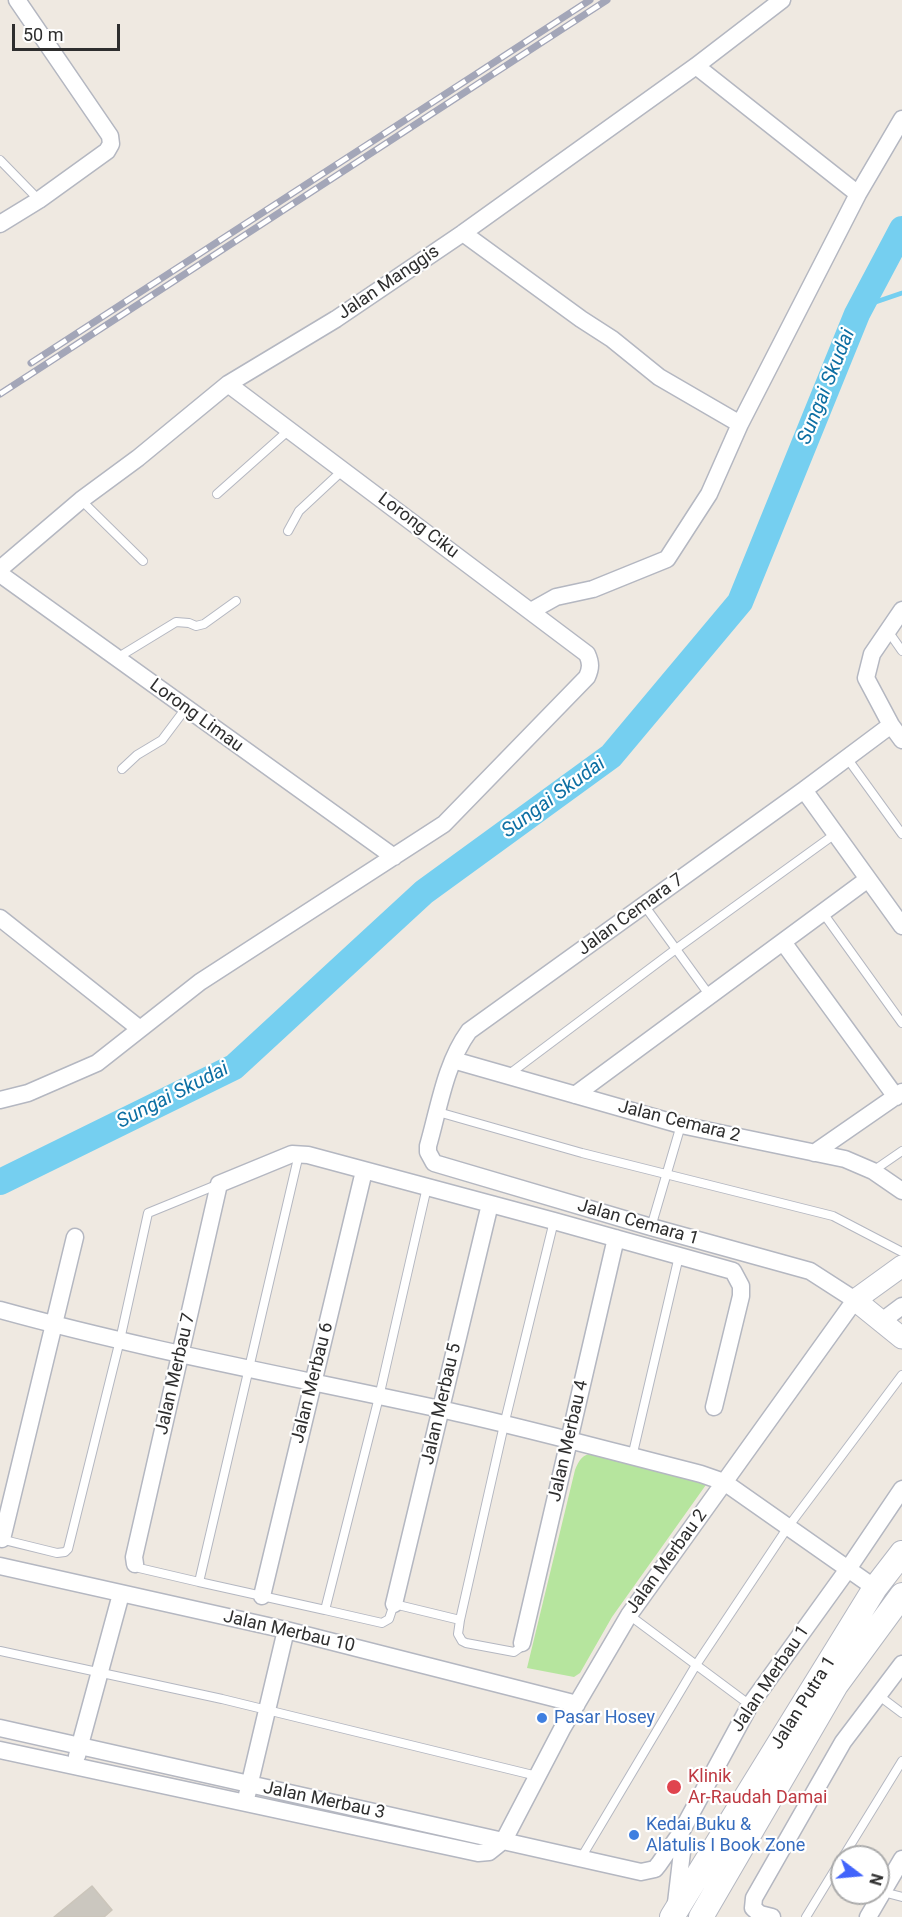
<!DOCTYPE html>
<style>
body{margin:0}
#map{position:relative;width:902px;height:1917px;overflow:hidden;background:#efe9e1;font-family:Roboto,sans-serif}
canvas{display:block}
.north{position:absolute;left:830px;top:1845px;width:60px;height:60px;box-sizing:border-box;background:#fff;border:2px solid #ababab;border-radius:50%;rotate:106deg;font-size:16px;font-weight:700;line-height:24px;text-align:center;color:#2e2e2e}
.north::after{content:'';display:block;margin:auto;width:21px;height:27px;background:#4264fb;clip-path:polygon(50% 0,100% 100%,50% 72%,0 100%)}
.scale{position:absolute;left:12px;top:24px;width:108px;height:27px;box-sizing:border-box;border:3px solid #2e2e2e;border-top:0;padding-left:8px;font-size:18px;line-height:21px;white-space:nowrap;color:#2e2e2e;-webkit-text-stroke:4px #fff;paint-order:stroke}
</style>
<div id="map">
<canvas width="902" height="1917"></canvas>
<div class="north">N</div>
<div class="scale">50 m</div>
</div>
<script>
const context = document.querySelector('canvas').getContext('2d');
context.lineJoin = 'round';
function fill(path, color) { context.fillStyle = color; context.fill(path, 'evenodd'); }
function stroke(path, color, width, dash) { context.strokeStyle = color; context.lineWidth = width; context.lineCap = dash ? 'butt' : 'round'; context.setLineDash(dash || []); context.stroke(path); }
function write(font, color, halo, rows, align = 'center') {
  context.font = font + ' Roboto,sans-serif'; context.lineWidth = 4.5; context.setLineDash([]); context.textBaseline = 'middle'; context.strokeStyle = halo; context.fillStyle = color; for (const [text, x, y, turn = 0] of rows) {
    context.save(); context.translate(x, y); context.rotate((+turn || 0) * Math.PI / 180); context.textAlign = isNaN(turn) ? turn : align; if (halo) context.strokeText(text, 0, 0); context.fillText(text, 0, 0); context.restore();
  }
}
fill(new Path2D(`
 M593,1453l115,29 -96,135 -32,56 -6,4 -47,-9 48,-198c4,-10 7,-15 18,-17z`), '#b6e59e');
stroke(new Path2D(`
 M861,307l41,-14`), '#75cff0', 4.5);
stroke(new Path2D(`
 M0,1182l234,-115 190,-175 187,-136 129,-154 117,-288 45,-85`), '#75cff0', 26);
const building = new Path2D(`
 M92,1886l20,24 -8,7h-50z`);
fill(building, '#cbc7bf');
stroke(building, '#cbc5ba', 1.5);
const service = new Path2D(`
 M0,160l39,40
 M217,494l72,-64
 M81,500l62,61
 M288,531l11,-20 44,-41
 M888,631l14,20
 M117,658l59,-36 13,1 7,3 8,-2 32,-23
 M847,758l55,76
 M122,769l15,-14 25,-15 24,-32
 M644,905l66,91
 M823,913l79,110
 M508,1075l168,-126 159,-115
 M438,1112l144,41 251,63 69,36
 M873,1171l29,-20
 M651,1227l30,-102
 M632,1457l47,-201
 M0,1539l57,14 8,-1 3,-3 52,-209 28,-127 71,-29
 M135,1564l4,4 60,14 100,-428
 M199,1582l126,28 54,-213 48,-210
 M325,1610l57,13 7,-4 5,-15 66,16 44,-195 50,-204
 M629,1615l121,90
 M460,1620l-2,14 4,7 4,2 48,9 7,-5 1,-4
 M0,1651l222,48 315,77
 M878,1695l24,18
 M843,1857l59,-96
 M581,1858l115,-193 92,-138 114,-152
 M883,1892l19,5
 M806,1917l36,-59`);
const minor = new Path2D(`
 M696,66l162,128
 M0,224l39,-24 68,-49 4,-7 -1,-8 -93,-136
 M463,233l118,86 31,20 47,38 81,47
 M0,569l81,-69 57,-42 90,-74 108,-65 127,-86 233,-167 86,-66
 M0,574l394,283
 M902,610l-30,44 -6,24 25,47 11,15
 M531,611l25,-14 37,-8 74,-30 42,-65 31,-70 118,-230 44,-75
 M804,790l98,136
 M0,918l140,111
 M783,942l113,155
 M453,1060l228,65 164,34 28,12 29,20
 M575,1095l293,-216
 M0,1100l28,-7 69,-30 103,-81 244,-158 143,-147c4,-9 4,-14 0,-23l-359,-270
 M814,1153l88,-61
 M0,1310c145,40 293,67 440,99 87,19 174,43 261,65l23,8 151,106
 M882,1321l20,-15
 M2,1539l73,-302
 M135,1564l-1,-7 85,-373 73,-30 16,1 246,66 179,50 8,15v10l-27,111
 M0,1566l286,64 291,74
 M262,1596l102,-425
 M394,1604l96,-400
 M522,1643l94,-405
 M0,1728l641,144 14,-3 4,-5 21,-30 70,-129 98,-136 54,-80
 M0,1750l478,103 11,-1 15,-12 58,-111 67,-114 226,-315 -45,-29 -159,-44 -217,-64 -6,-11v-6c11,-38 17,-82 41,-115l335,-241 87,-65
 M77,1756l44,-162
 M247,1795l39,-165
 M676,1903l6,-51 -2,-18
 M772,1917l-12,-3 -7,-6 1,-10 89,-156 59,-78
 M868,1917l34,-58`);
const tertiary = new Path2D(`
 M902,1266l-47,34 47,38`);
const secondary = new Path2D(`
 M672,1917l203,-329 27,-35
 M701,1917l135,-232 66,-90`);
stroke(service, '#b4b7c1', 10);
stroke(minor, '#b4b7c1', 19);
stroke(tertiary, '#b4b7c1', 23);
stroke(secondary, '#b4b7c1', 26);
stroke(service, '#fff', 8);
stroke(minor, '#fff', 16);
stroke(tertiary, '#fff', 21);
stroke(secondary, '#fff', 24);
const rail = new Path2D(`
 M31,363l559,-363
 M0,394l607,-394`);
stroke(rail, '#a3a6b8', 7);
stroke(rail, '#fff', 4.5, [14]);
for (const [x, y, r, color] of [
 [542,1718,6,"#3f7fe0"],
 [674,1787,8,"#e0444e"],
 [634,1835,6,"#3f7fe0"]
]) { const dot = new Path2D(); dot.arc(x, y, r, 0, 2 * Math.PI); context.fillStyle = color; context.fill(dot); stroke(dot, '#fff', 2); }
write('18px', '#2e2e2e', '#fff', [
 ["Jalan Manggis",389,283,-34],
 ["Lorong Ciku",418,526,37],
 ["Lorong Limau",196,716,36],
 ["Jalan Cemara 7",631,915,-36],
 ["Jalan Cemara 2",679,1122,14],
 ["Jalan Cemara 1",638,1223,16],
 ["Jalan Merbau 7",176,1374,-77],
 ["Jalan Merbau 6",313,1383,-76],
 ["Jalan Merbau 5",442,1404,-77],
 ["Jalan Merbau 4",569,1441,-77],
 ["Jalan Merbau 2",667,1562,-54],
 ["Jalan Merbau 10",289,1632,13],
 ["Jalan Merbau 1",771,1679,-56],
 ["Jalan Putra 1",804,1703,-58],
 ["Jalan Merbau 3",324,1801,12]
]);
write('18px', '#366cbe', '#fff', [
 ["Pasar Hosey",554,1718],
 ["Kedai Buku &",646,1825],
 ["Alatulis I Book Zone",646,1846]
], 'left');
write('18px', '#be3a42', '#fff', [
 ["Klinik",688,1777],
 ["Ar-Raudah Damai",688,1798]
], 'left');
write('italic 20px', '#0d6fa3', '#fff', [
 ["Sungai Skudai",827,387,-68],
 ["Sungai Skudai",554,798,-36],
 ["Sungai Skudai",173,1096,-27]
]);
</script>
